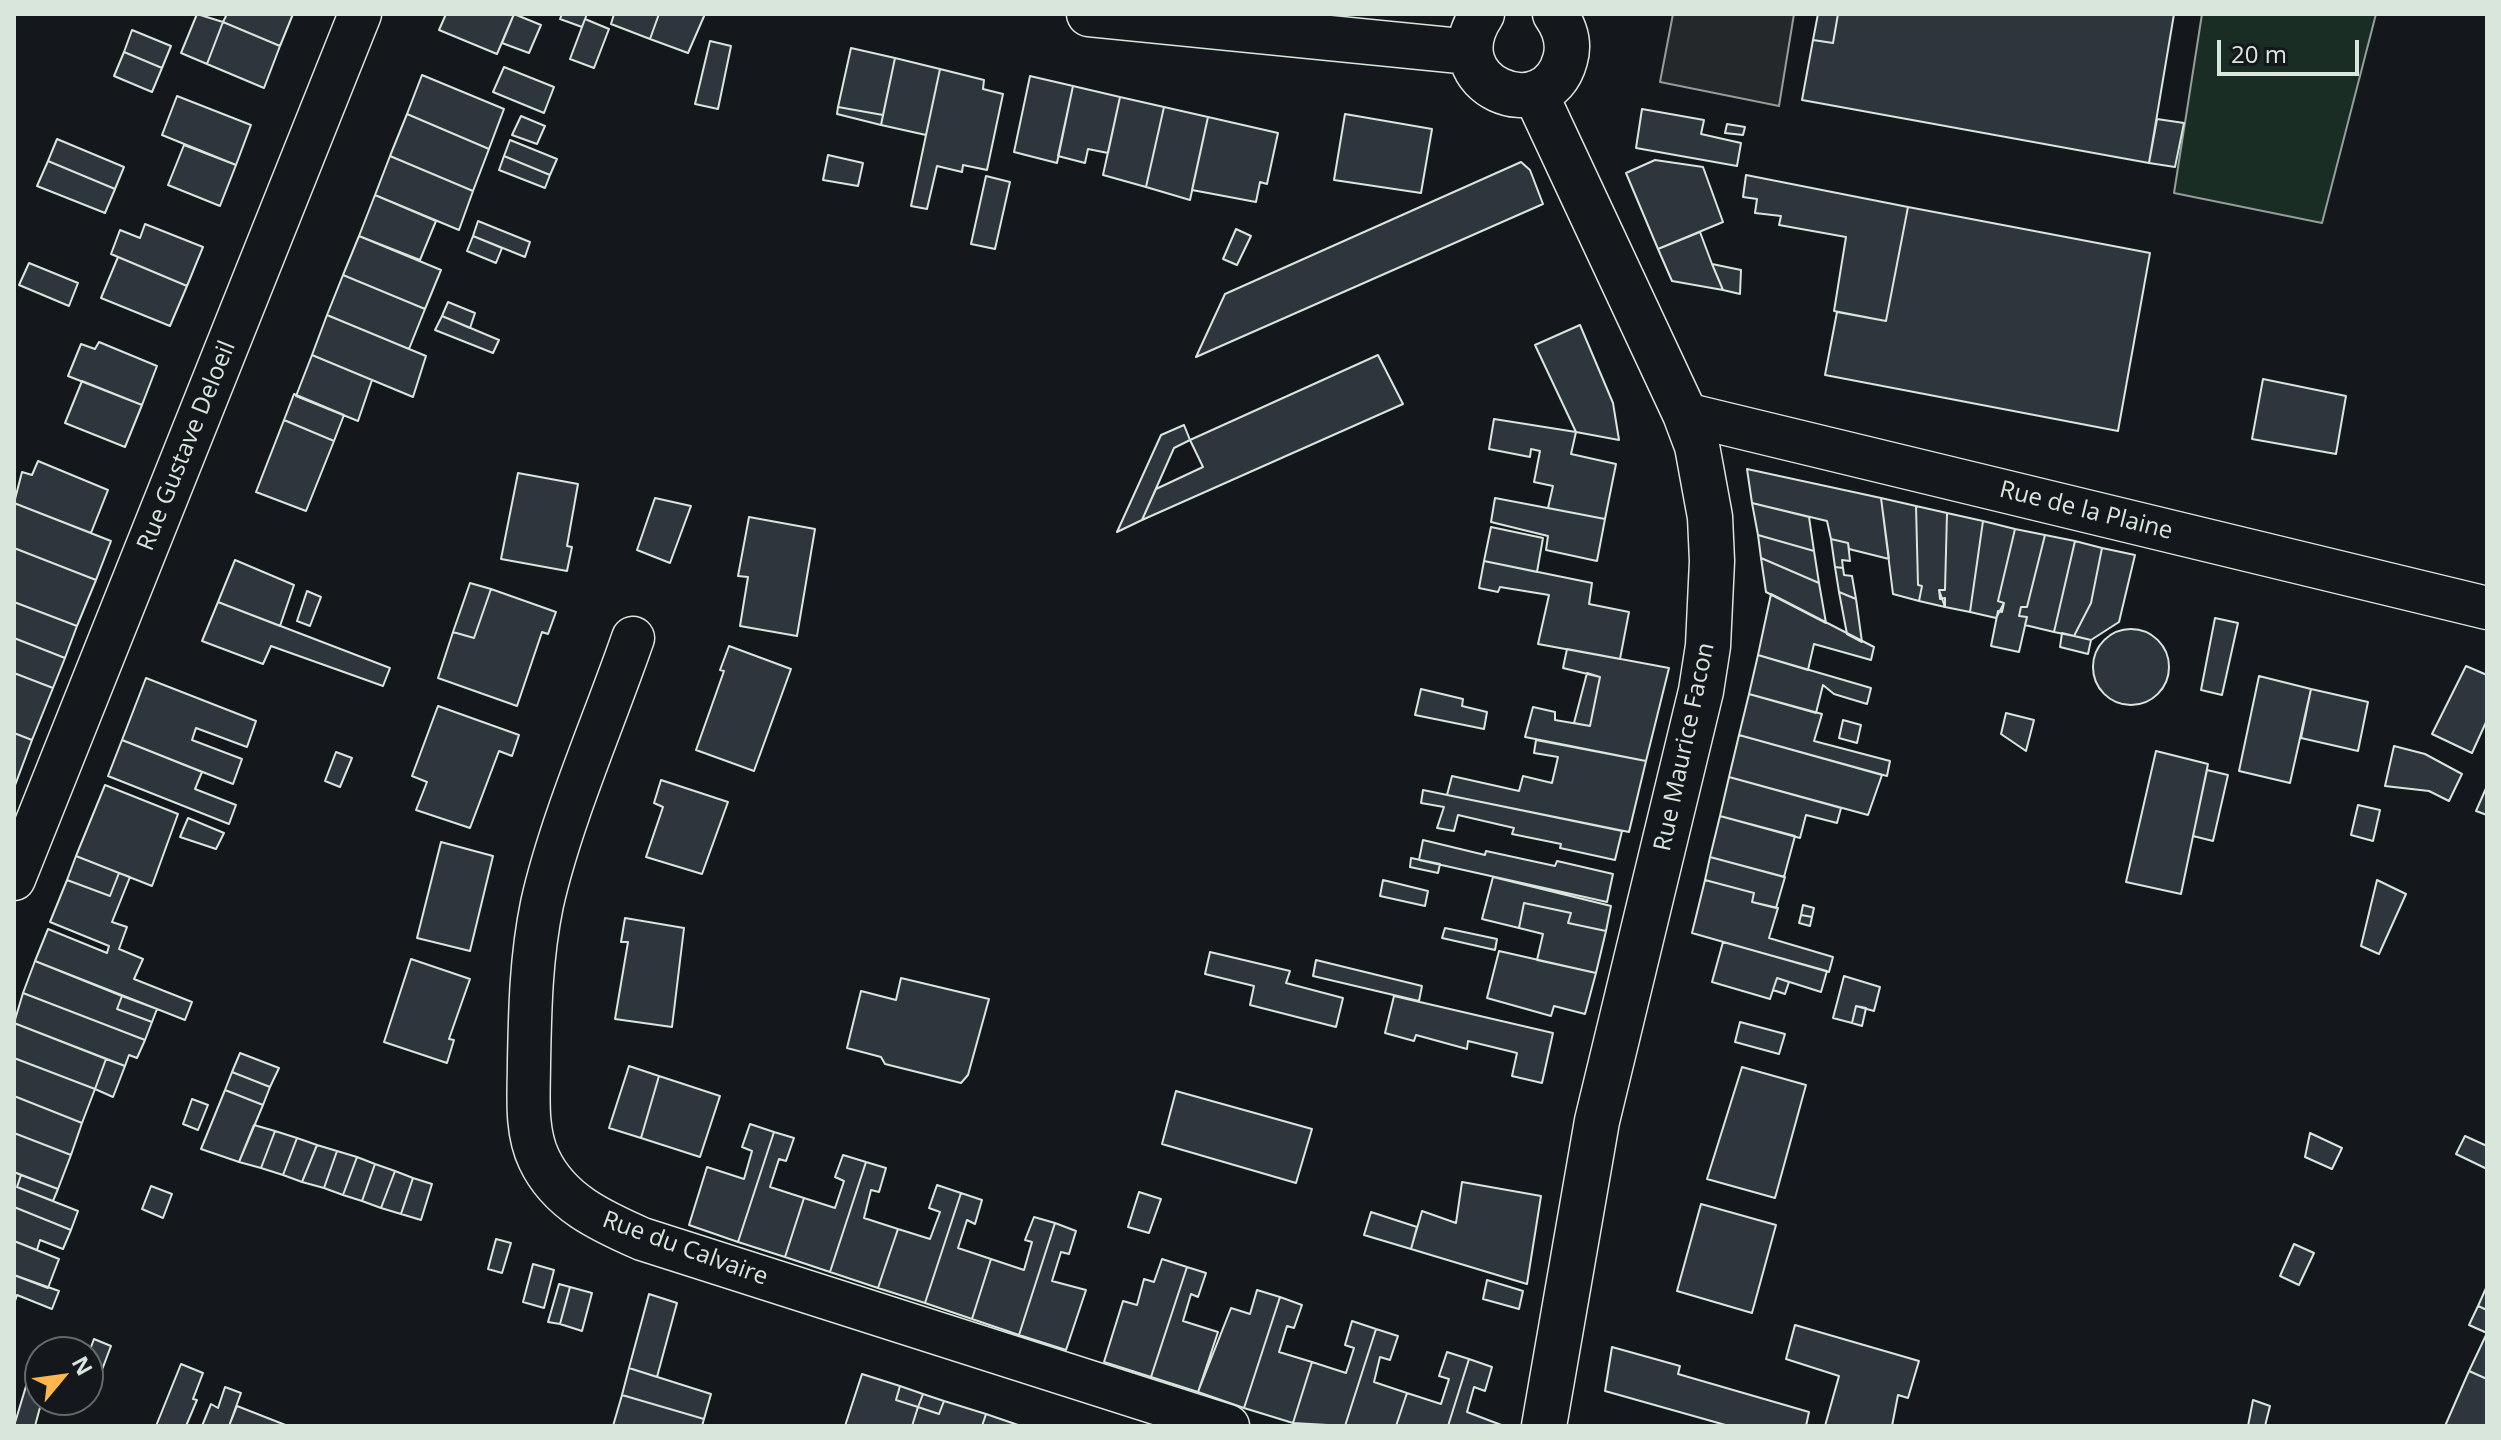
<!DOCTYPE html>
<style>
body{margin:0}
#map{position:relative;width:2501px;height:1440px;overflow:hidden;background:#14181c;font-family:"Open Sans",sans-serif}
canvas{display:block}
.frame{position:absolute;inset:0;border:16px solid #d8e6dc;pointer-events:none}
.north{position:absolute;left:24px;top:1336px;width:80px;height:80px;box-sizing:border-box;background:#14181c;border:2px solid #626a69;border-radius:50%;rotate:61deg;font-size:22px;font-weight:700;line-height:32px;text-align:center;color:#d8e6dc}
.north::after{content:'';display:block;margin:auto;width:28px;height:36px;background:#ffb74d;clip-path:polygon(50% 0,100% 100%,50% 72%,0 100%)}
.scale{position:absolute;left:2217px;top:40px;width:142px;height:36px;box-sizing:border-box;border:4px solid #d8e6dc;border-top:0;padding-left:10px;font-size:24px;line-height:28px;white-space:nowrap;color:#d8e6dc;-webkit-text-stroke:6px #14181c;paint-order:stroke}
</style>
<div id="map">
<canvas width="2501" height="1440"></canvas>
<div class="frame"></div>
<div class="north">N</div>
<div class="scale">20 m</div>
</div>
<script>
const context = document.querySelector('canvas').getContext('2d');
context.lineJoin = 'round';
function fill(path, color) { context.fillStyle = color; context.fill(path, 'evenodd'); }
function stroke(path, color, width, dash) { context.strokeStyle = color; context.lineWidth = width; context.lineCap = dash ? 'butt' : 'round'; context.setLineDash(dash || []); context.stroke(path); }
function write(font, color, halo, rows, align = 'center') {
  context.font = font + ' "Open Sans",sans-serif'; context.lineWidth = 6; context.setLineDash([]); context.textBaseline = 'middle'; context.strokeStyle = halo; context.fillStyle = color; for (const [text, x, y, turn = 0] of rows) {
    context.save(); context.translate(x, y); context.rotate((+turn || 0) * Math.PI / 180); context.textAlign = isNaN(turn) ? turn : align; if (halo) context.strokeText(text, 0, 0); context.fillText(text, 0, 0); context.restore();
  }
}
const green = new Path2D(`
 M2202,14h174l-54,209 -148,-30z`);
fill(green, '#1a2d24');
stroke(green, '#939e99', 2);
const parking = new Path2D(`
 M1673,14h121l-15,92 -119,-24z`);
fill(parking, '#24282b');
stroke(parking, '#939e99', 2);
const building = new Path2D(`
 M197,14l26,8 -16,42 -26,-11z
 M227,14h66l-13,32 -57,-24z
 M446,14h68l-17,40 -58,-24z
 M514,14l27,11 -12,28 -27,-10z
 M562,14h25l-5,13 -22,-8z
 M614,14h45l-9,25 -39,-15z
 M659,14h46l-17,39 -38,-14z
 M1818,14h20l-5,29 -20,-3z
 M1838,14h336l-25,149 -347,-63 11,-60 20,3z
 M585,19l24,10 -15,39 -24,-9z
 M223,22l57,24 -16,42 -57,-24z
 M132,30l39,16 -9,22 -38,-16z
 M710,41l21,5 -13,63 -23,-5z
 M851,48l44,10 -12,57 -45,-8z
 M124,52l38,16 -10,24 -38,-16z
 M895,58l45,11 -14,66 -45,-10z
 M504,67l50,20 -10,26 -51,-21z
 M940,69l44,11 -1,9 20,5 -16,76 -24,-5 -1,7 -25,-6 -10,43 -16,-3z
 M422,75l82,34 -15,40 -82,-35z
 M1030,76l43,10 -16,77 -43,-11z
 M1073,86l47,11 -12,56 -20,-4 -3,14 -27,-7z
 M177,96l74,29 -15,40 -74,-30z
 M1120,97l44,10 -18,80 -43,-12z
 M838,107l45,8 -2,10 -44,-11z
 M1164,107l44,10 -18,83 -44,-13z
 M1642,109l62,11 -3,14 40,9 -4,23 -101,-18z
 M407,114l82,35 -16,42 -83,-35z
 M1345,114l87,15 -11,64 -87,-13z
 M521,116l24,10 -8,18 -25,-9z
 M1208,117l70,16 -11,51 -7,-2 -4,20 -64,-12z
 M2157,119l27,4 -9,44 -26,-4z
 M1727,124l18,3 -2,8 -18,-2z
 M57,139l67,28 -9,22 -67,-28z
 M510,140l47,19 -7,16 -46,-19z
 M184,145l52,20 -16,41 -52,-21z
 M828,155l35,8 -5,23 -35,-6z
 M390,156l83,35 -14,39 -84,-35z
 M504,156l46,19 -5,13 -46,-18z
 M1655,160l48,7 20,55 -65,27 -32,-76z
 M48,161l67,28 -10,24 -68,-27z
 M1521,162l9,8 13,34 -347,153 29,-63z
 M1746,175l162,32 -22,114 -52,-10 12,-74 -67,-12 2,-9 -26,-3 2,-14 -14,-2z
 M986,176l24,6 -15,67 -24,-5z
 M375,195l61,26 -16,39 -61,-24z
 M1908,207l242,46 -32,178 -293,-56 12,-63 49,9z
 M478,221l52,21 -5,15 -52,-21z
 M145,224l58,23 -16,39 -76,-32 9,-24 20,8z
 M1236,229l15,7 -14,29 -14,-6z
 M1700,232l12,32 11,26 -51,-9 -14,-32z
 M359,236l82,34 -16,39 -82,-34z
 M473,236l29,12 -6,15 -29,-12z
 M118,257l69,29 -17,40 -69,-28z
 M29,263l49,20 -9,23 -50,-21z
 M1712,264l29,6 -1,24 -17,-4z
 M343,275l82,34 -16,40 -82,-34z
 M448,302l27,11 -5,15 -28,-12z
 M327,315l99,41 -13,41 -101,-42z
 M442,316l57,24 -6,13 -58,-23z
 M1580,325l33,78 6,37 -43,-8 -41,-87z
 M99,342l58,24 -15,39 -74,-29 13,-32 14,5z
 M312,355l60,25 -14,41 -62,-25z
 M1378,355l25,49 -261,116 14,-31 47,-22 -13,-27z
 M2263,379l83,17 -10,58 -84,-15z
 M82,381l60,24 -17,42 -60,-24z
 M294,394l50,21 -10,26 -50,-21z
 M1494,419l82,13 -5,22 45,10 -11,55 -57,-11 5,-22 -19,-4 6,-31 -9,-2 -1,8 -41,-8z
 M284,420l50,21 -28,70 -50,-19z
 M1184,425l6,15 -16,8 -32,72 -25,12 44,-97z
 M38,461l70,29 -17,43 -77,-30 8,-31 10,3z
 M1747,469l134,29 8,61 -40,-10 -1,-6 -17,-4 -4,-18 -75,-18z
 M518,473l60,11 -11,62 5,1 -5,24 -66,-12z
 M655,498l36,8 -21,57 -33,-13z
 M1495,498l110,21 -8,42 -51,-11 2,-14 -57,-14z
 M1881,498l35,8 2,79 4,1 -3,15 -26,-7z
 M14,503l97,38 -15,39 -82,-32z
 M1752,503l57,14 5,34 -56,-16z
 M1916,506l31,7 -2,77h-6l6,17 -26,-6 3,-15 -4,-1z
 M1947,513l36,8 -13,91 -25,-5v-9l-5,1 -1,-9h6z
 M749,517l66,12 -18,107 -57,-10 8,-49 -10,-1z
 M1983,521l32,8 -17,72 6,2 -8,15 -26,-6z
 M1491,527l52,11 -6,34 -53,-11z
 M2015,529l30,6 -18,72h-6l-2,9 8,1 -8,35 -28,-6 7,-35 4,1 2,-9 -6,-2z
 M1758,535l56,16 5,32 -58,-25z
 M2045,535l30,6 -21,91 -29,-7 2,-8 -8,-1 2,-9h6z
 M1831,539l17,4 2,18 -8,-1 1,8 -8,-1z
 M2075,541l27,7 -11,55 -17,33 -20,-4z
 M14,548l82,32 -19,46 -63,-24z
 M2102,548l33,7 -16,67 -28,18 -17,-4 17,-33z
 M1761,558l58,25 7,40 -60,-31z
 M235,560l59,25 -14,41 -62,-24z
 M1484,561l108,22 -3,21 40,8 -9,47 -82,-15 11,-49 -49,-8 -2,5 -19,-4z
 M1835,567l8,1 1,7 8,1 4,23 -17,-7z
 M470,583l21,6 -17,49 -21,-6z
 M491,589l65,23 -8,22 -6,-2 -25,74 -79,-28 15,-46 21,6z
 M307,591l14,6 -11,29 -13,-5z
 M1839,592l17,7 6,43 -15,-8z
 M1771,594l103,53 -3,13 -57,-16 -6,26 -50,-15z
 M14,602l63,24 -12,32 -51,-20z
 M218,602l172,66 -7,18 -112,-40 -8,18 -61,-23z
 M2215,618l23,5 -16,72 -21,-5z
 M2093 667a38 38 0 1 1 76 0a38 38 0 1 1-76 0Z
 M2062,633l29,7 -3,14 -28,-7z
 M14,638l51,20 -12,30 -39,-15z
 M729,646l62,23 -37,102 -58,-21 28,-79 -4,-1z
 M1567,649l102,19 -23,93 -121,-24 8,-30 22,5v8l35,6 10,-49 -37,-9z
 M1758,655l113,33 -4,16 -33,-10 -11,-9 -7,28 -67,-19z
 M2466,666l21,9v45l-15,33 -40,-19z
 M14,673l39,15 -21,52 -18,-7z
 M1587,673l13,4 -10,49 -16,-3z
 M2259,676l52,13 -21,94 -51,-12z
 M146,678l110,43 -9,26 -51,-19 -4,12 50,19 -9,25 -111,-44z
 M1421,689l42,10 -1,7 25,6 -3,17 -69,-14z
 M2311,689l57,13 -10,49 -57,-13z
 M1749,694l73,20 -8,27 76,20 -3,15 -148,-41z
 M438,706l81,29 -7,21 -13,-5 -29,77 -54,-18 11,-28 -15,-6z
 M2006,713l28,7 -8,31 -25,-17z
 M1843,720l18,5 -4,18 -18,-5z
 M14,733l18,7 -18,48z
 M1739,735l143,40 -14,40 -139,-38z
 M122,740l80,32 -7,17 41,16 -7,19 -121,-48z
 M1536,740l110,21 -17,71 -182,-37 5,-19 67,15 4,-15 29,7 6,-26 -24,-4z
 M2394,746l31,8 37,20 -13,27 -20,-10 -44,-5z
 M2156,751l52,13 -27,130 -55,-12z
 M336,752l16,6 -12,29 -15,-6z
 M2207,770l21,5 -15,66 -20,-5z
 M1729,777l112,31 -4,15 -31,-8 -6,23 -80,-22z
 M661,780l67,22 -26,72 -56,-17 17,-50 -9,-4z
 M105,785l73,29 -26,72 -76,-30z
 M2487,786v29l-11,-4z
 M1423,790l199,41 -7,29 -55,-12 1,-4 -49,-10 2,-6 -56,-13 -4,16 -17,-3 7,-21 -23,-4z
 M2358,805l22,5 -7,31 -22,-6z
 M1720,816l75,20 -11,41 -74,-20z
 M188,818l36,15 -8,16 -36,-12z
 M1423,840l62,15 1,-4 69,15 2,-5 56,13 -6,28 -188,-42z
 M441,842l52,14 -23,95 -53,-13z
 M76,856l43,17 -9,23 -43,-16z
 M1710,857l75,20 -9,31 -24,-6 2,-9 -49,-13z
 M1411,858l29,6 -2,9 -28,-6z
 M119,873l11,4 -18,45 15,5 -8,22 24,10 -9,20 58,23 -7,18 -150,-59 13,-32 59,24 2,-7 -59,-24 17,-42 43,16z
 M1493,877l118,29 -5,25 -38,-8 3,-10 -47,-10 -5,25 -37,-9z
 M1383,880l45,11 -3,15 -45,-10z
 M1705,880l49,13 -2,9 26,6 -9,30 64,19 -4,15 -137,-39z
 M2377,880l29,14 -27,60 -18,-8z
 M1524,903l47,10 -3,10 38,8 -10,42 -59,-13 6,-26 -24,-6z
 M1803,905l11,3 -2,9 -11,-2z
 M1801,915l11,2 -2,9 -11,-3z
 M625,918l59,10 -12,99 -57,-8 13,-77h-7z
 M1445,928l52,11 -2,11 -53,-12z
 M1723,942l104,29 -6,21 -44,-14 -7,21 -58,-17z
 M1499,951l97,22 -11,41 -31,-8 -3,10 -64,-18z
 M1210,952l80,19 -4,12 57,15 -7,29 -86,-22 4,-19 -49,-12z
 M411,959l59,20 -21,60 5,1 -7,23 -63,-21z
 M1316,960l106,26 -3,15 -106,-25z
 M35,961l87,35 -5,13 35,13 -7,18 -122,-47z
 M1844,976l36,11 -6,24 -18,-5 -4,17 -19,-5z
 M901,978l88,21 -21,76 -7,8 -76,-19 -4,-7 -34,-9 14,-57 35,9z
 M1777,978l12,4 -4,12 -12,-4z
 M23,993l122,47 -8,18 -8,-3 -4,11 -111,-43z
 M122,996l35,13 -5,13 -35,-13z
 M1394,996l159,37 -11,50 -30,-7 5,-23 -49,-12 -1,8 -51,-14 -2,6 -29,-8z
 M1856,1006l10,2 -4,18 -10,-3z
 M1740,1022l45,12 -6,20 -44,-12z
 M14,1023l92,36 -11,30 -81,-31z
 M240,1053l39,15 -9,19 -38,-15z
 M14,1058l81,31 -13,34 -68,-27z
 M106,1059l19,7 -12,31 -18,-8z
 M629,1066l30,10 -18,62 -32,-10z
 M1742,1067l64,18 -31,113 -68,-19z
 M232,1072l38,15 -7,18 -38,-15z
 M659,1076l61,20 -20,61 -59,-19z
 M225,1090l38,15 -24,57 -38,-13z
 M1176,1091l136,38 -16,54 -134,-39z
 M14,1096l68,27 -11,32 -57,-22z
 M192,1099l16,6 -10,25 -15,-6z
 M750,1124l24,8 -36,110 -49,-17 18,-58 37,12 8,-28 -10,-4z
 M254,1125l21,6 -14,37 -22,-6z
 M275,1131l22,7 -14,37 -22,-7z
 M774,1132l20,6 -8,23 -7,-2 -9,28 34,11 -19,59 -47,-15z
 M14,1133l57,22 -13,34 -44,-17z
 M2310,1133l32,15 -10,21 -27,-12z
 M2465,1136l22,10v23l-31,-15z
 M297,1138l20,7 -15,37 -19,-7z
 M317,1145l20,6 -13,37 -22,-6z
 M337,1151l20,6 -14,38 -19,-7z
 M843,1155l23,7 -36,110 -45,-15 19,-59 31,10 9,-27 -9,-4z
 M357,1157l18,7 -13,37 -19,-6z
 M866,1162l20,6 -7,24 -8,-2 -7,28 34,11 -20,59 -48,-16z
 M375,1164l20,7 -14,37 -19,-7z
 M395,1171l18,7 -12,36 -20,-6z
 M14,1172l7,3 -4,12 61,24 -7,19 -57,-23z
 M21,1175l37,14 -5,12 -36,-14z
 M413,1178l19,6 -11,36 -20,-6z
 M1462,1182l79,14 -14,88 -116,-35 11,-38 34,12z
 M937,1185l24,8 -36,110 -47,-15 20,-59 32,10 10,-27 -11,-4z
 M151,1186l21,8 -9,24 -21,-9z
 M1139,1192l22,7 -12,34 -21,-6z
 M961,1193l21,7 -7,24 -8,-4 -9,28 33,11 -19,60 -47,-16z
 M1701,1204l75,21 -24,88 -75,-22z
 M14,1207l57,23 -8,19 -23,-9 -3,10 -23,-9z
 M1371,1212l46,15 -6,22 -47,-14z
 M1034,1217l21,6 -36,112 -47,-16 19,-60 33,11 8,-28 -7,-2z
 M1055,1223l21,8 -7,23 -8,-2 -9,29 34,9 -20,60 -47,-15z
 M496,1239l15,4 -9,30 -14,-4z
 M14,1241l45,18 -11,29 -34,-13z
 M2294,1244l20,9 -15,32 -19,-9z
 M1162,1259l25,8 -36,110 -47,-15 19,-61 14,4 7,-26 10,3z
 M533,1264l21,6 -10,38 -21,-6z
 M1187,1267l19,6 -8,24 -7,-3 -8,27 35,11 -20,60 -47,-15z
 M14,1275l45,16 -7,18 -35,-14 -3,9z
 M1487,1280l36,11 -4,18 -36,-10z
 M559,1284l11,3 -10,37 -12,-2z
 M2487,1286v24l-9,-4z
 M570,1287l22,6 -10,38 -22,-7z
 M1257,1290l23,7 -36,111 -46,-16 33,-84 19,6z
 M649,1294l28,9 -20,74 -28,-9z
 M1280,1297l22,8 -8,23 -7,-2 -8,26 33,10 -19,61 -49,-15z
 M2478,1306l9,4v69l-18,-8 18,-38 -18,-8z
 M1352,1321l24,8 -31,97 -52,-3 19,-61 34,11 8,-25 -9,-3z
 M1795,1325l124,36 -11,37 -10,-3 -6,31h-67l14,-50 -53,-17z
 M1376,1329l22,7 -8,24 -10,-3 -6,25 33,11 -11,33h-51z
 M94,1339l17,7 -14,37 -9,-3v-25z
 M1612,1347l68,19 -2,8 131,38 -3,14h-77l-124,-35z
 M1447,1352l22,7 -21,67h-52l11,-33 34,11 8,-25 -10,-3z
 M1469,1359l23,8 -7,24 -11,-4 -7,25 37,14h-56z
 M33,1363l7,2 2,35 -7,26h-21z
 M181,1364l22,9 -10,26 4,1 -11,26h-30z
 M629,1368l82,26 -7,25 -82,-24z
 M2469,1371l18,8v47h-42z
 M862,1374l38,12 -4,14 22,7 -6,19h-67z
 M900,1386l23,8 -5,13 -22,-7z
 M225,1387l16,6 -12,33h-27l9,-22 7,4z
 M923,1394l21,7 -5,13 -21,-7z
 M622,1395l82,24 -2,7h-89z
 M2253,1400l17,6 -5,20h-17z
 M944,1401l42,13 -4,12h-70l6,-19 21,7z
 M237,1406l51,20h-59z
 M986,1414l35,12h-39z`);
fill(building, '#2c363c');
stroke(building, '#d8e6dc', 2);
const street = new Path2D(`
 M1685,414l802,194
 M633,638c-29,84 -72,181 -91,266 -11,53 -12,105 -13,158 0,31 -4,68 10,97 20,43 62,62 103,80l586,187
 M14,879l346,-865`);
const secondary = new Path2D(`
 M1089,14l381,38
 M1482,14c-47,71 64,116 83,46 5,-17 0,-32 -10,-46
 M1535,93l150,321 12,32 13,71 2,44 -4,85 -7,45 -104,430 -53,305`);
stroke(street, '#d8e6dc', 45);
stroke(secondary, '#d8e6dc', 47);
stroke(street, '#14181c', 42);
stroke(secondary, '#14181c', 44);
write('24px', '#d8e6dc', '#14181c', [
 ["Rue Gustave Deloeil",187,446,-68],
 ["Rue de la Plaine",2086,511,14],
 ["Rue Maurice Facon",1685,747,-78],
 ["Rue du Calvaire",685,1249,20]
]);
</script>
